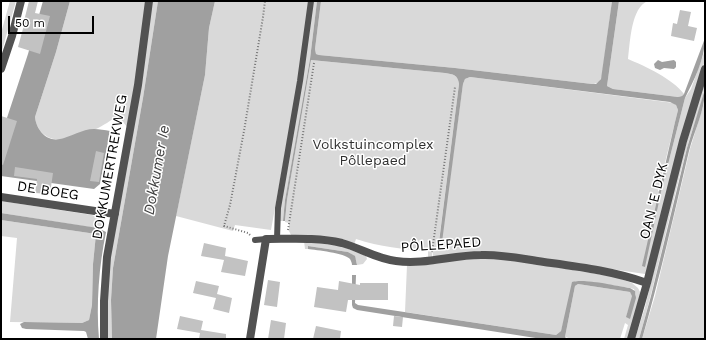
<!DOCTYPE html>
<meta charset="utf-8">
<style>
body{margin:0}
#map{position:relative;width:706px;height:340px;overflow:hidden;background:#fff;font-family:"Work Sans",sans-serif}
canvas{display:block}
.frame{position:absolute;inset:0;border:2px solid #000;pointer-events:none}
.scale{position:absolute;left:8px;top:16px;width:86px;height:18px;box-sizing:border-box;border:2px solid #000;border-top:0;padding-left:5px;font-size:12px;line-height:14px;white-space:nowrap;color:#000;-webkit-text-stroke:3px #fff;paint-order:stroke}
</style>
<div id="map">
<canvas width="706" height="340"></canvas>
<div class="frame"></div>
<div class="scale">50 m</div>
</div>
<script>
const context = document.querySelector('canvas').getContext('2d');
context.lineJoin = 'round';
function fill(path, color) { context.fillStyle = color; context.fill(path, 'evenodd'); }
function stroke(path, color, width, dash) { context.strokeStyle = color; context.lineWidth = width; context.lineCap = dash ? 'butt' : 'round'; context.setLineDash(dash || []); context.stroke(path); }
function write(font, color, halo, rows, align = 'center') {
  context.font = font + ' "Work Sans",sans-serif'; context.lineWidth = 3; context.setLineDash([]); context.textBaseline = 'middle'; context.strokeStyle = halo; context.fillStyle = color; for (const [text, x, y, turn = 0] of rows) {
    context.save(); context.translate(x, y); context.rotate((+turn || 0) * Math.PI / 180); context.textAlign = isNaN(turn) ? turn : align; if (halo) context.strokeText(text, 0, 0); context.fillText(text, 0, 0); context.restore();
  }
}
fill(new Path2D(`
 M10,1h6l-15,53v-21z
 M70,1h77l-19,127 -10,-12c-7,4 -15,10 -22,13 -10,3 -27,9 -36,10 -14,2 -24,-10 -25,-22l21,-65z
 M152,1h6l-15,97 -30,170 -2,32 1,39h-5l1,-67z
 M215,1h94l-11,80 -27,149 -36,-5 -2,6 -57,-15 29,-141 4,-47z
 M313,1h4l-7,58 -25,141 -2,21h-3v-11z
 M321,1h291l-10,75c-2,6 -5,8 -10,8l-137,-16 -136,-13 -3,-1 -1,-5z
 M619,1h29c-17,6 -18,42 -20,58 17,7 45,20 56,35l-2,2 -4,1 -65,-8 -6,-3z
 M705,50v11l-7,19 -51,193 -2,1 -129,-19 -83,3v-14l-1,14 -4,1v-8c-25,-2 -48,-4 -72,-12l-2,6 -63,-10 -2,-4v-8l-4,-1 2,-22 24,-140 134,13c8,1 13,2 14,11l-20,157 2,1 22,-158 2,-5 5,-2 204,26 2,2 2,5 -20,81 3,1 24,-94 6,-9z
 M705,78c0,24 -12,47 -18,70 -17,63 -30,128 -48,191h-4l10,-32 30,-124z
 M705,100v239h-63l13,-43 35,-147z
 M1,201l91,14 12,5 -2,9 -101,-16z
 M1,220l95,14 -3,30 -1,41 -3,15 -7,3 -72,-1 7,-84 -16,-2z
 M304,241l37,5 25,10 1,3 -4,5 -6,1c-1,-6 -3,-10 -9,-13l-40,-6v3h-3z
 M498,258l118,19 16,6 6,5 2,4v4l-12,43h-4l4,-14 -3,-2 -5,16h-48l-7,-2 10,-51 3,-2 52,8 3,4 -7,21 10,-22 -2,-6 -4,-1 -44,-7h-11l-14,50 -5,4 -151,-23 2,-47h20l28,-5z`), '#d9d9d9');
fill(new Path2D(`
 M43,1h27l-14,51 -21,65c1,12 11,25 25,22 11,-2 22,-10 34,-10 5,0 11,1 16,2l-10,53 -6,5 -93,-13v-40l27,-82z
 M158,1h57l-6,27 -4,47 -37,181 -12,83h-44l-1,-39 2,-32 30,-170z
 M317,1h4l-6,48 1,5 3,1 136,13 137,16h4l5,-5 11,-78h7l-12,85 6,3 65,8 4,-1 2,-2 21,-56c0,21 -11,42 -20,60l-24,94 -16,75 -3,-1 33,-144 3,-12 -2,-5 -6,-3 -200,-25 -5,2 -2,5 -21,158h-3l20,-158c-1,-9 -6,-10 -14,-11l-134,-13 -24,140 -2,21h-2l2,-21 25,-141z
 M658,60l4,2 12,-2 2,2v5l-2,2 -10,-1 -4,2 -5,-2 -1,-4z
 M705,89c0,22 -11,42 -16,62 -15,63 -29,126 -47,188h-3l12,-43 36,-148z
 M1,213l97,15 8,4c-7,34 -10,72 -7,107h-11l-2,-7 -2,-1 -58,-2 -4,-1 -2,-4 4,-2 58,1 7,-3 3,-15 1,-41 3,-30 -95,-14z
 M308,246l40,6 7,4 2,9h-5c0,-2 -1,-4 -2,-6 -5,-6 -34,-9 -42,-10z
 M352,275h4l-1,28 3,2 198,30 5,-4 11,-49c12,-4 45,4 58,6l5,3 1,7 -6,21 -4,-2 6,-21 -2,-4 -52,-8 -3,2 -10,51 1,1 6,1h-30l-185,-29 -4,-2 -1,-3z`), '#a0a0a0');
fill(new Path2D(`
 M29,1h9l-3,12 15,3 -10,38 -22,-7 6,-22h-1z
 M680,10l11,2 -3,14 9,2 -3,13 -23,-5 2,-13 4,1z
 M1,116l16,5 -14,44 -2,-1z
 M96,151l8,2 -5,29 -9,-1z
 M15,167l38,6 -3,21 -15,-1 2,-14 -23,-3z
 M204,243l22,5 -1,8 23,5 -3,15 -24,-4 3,-12 -23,-4z
 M268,280l12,2 -3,25 -13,-2z
 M196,281l23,5 -2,8 15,4 -3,15 -16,-4 3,-11 -23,-5z
 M339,281l21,4v-2h28v17h-40l-2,12 -32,-5 3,-20 21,3z
 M180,316l23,5 -2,9 25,4v5h-27l1,-6 -23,-4z
 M394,316l9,1 -1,10 -9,-1z
 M271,320l15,3 -2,16h-16z
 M316,326l25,5 -1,8h-27z`), '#c2c2c2');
stroke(new Path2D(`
 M288,230l26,-167
 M250,235l-2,-2 -24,-7 6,-21 14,-74 19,-114 2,-16
 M432,252l23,-165`), '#747474', 2, [1, 2]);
stroke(new Path2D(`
 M277,239l1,-31 22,-127 11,-80
 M255,240l11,-1`), '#525252', 6);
stroke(new Path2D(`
 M1,69l11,-33 9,-35
 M1,197l114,17
 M104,339v-38l3,-44 31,-172 11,-84
 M250,339l16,-100c25,0 51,-2 76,4 18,5 35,16 54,18 29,4 56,-6 85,-6 21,-1 42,4 63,7 36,5 69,9 103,21
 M631,339l16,-56 36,-142 22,-72`), '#525252', 8);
write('14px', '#303030', '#fff', [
 ["Volkstuincomplex",373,145],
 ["Pôllepaed",373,161]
]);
write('14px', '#000', '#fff', [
 ["DOKKUMERTREKWEG",110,167,-80],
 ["DE BOEG",48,191,9],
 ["OAN 'E DYK",654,201,-76],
 ["PÔLLEPAED",441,245,-4]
]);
write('italic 15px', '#414141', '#fff', [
 ["Dokkumer Ie",157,170,-80]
]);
</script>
